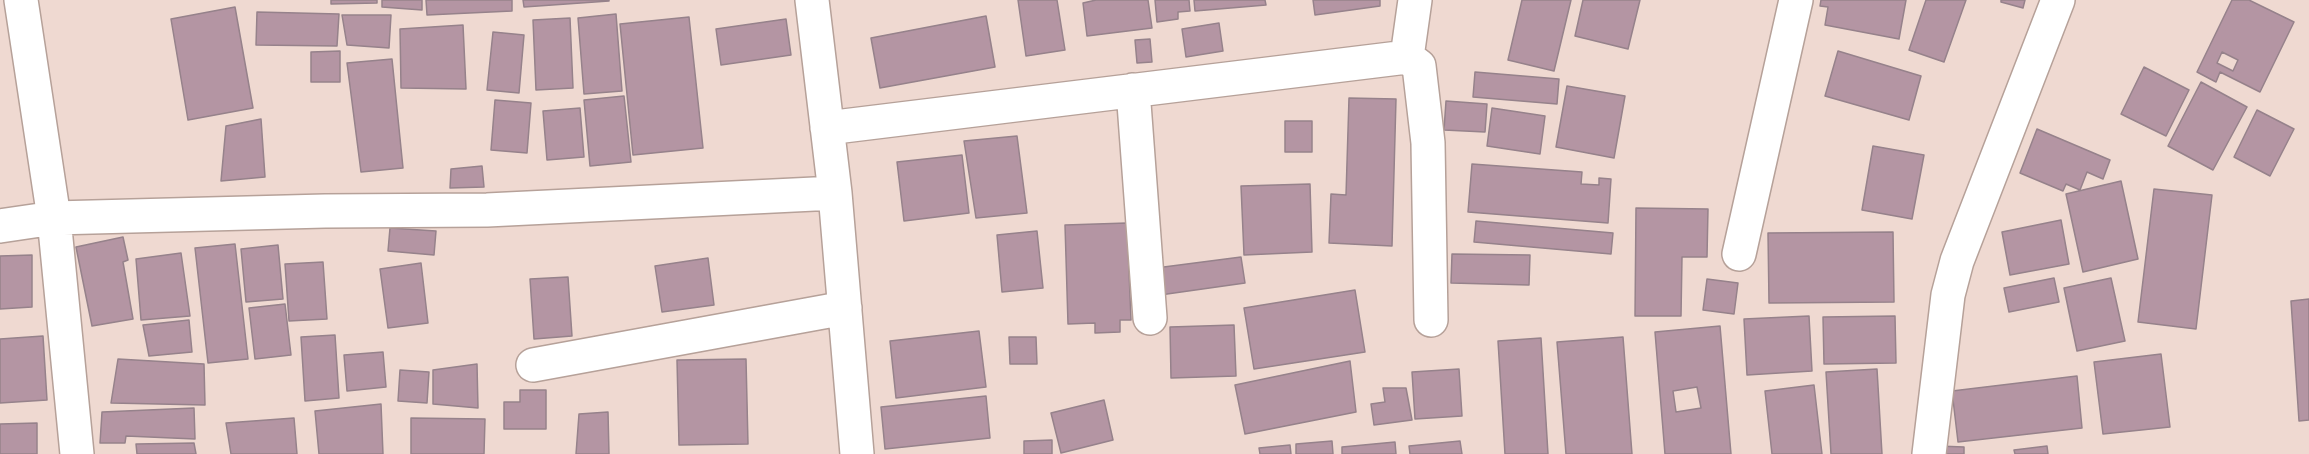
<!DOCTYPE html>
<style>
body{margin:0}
canvas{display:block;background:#efd9d1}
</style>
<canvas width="2309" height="454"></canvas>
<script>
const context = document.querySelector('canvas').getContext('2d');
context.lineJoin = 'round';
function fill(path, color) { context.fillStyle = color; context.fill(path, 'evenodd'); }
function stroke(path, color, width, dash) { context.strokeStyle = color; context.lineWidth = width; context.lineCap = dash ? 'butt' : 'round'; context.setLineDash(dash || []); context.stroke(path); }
const building = new Path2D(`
 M331,0h46v3l-46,1z
 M382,0h40v10l-40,-3z
 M426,0h86v11l-85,4z
 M523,0h86v1l-85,6z
 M1018,0h39l8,50 -39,6z
 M1096,0h52l4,28 -65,8 -4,-33z
 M1155,0h34l1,11 -12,1v7l-21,3z
 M1194,0h71l1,5 -71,6z
 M1313,0h67v6l-65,9z
 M1522,0h49l-17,71 -46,-11z
 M1583,0h57l-12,49 -53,-13z
 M1821,0h85l-7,39 -74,-14 3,-18 -8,-1z
 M1926,0h40l-22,62 -35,-12z
 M2001,0h24l-2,8 -22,-6z
 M2232,0h17l45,22 -34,70 -40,-20 -4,10 -19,-10zM2222,52l16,8 -5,11 -16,-8z
 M235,7l18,101 -65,12 -17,-101z
 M257,12l82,2 -2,32 -81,-1z
 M616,14l6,77 -38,3 -6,-76z
 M342,15h49l-2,33 -42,-3z
 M986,16l9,51 -115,21 -9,-50z
 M689,17l14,131 -70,7 -13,-131z
 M570,18l3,70 -37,2 -3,-70z
 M786,19l5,36 -70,10 -5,-36z
 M1219,23l4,28 -37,6 -4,-28z
 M463,25l3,64 -65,-1 -1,-59z
 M493,32l31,3 -5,58 -32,-3z
 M1150,39l2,23 -15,1 -2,-23z
 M340,51v31h-29v-30z
 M1838,51l83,25 -12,44 -84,-24z
 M392,59l11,109 -42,4 -14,-109z
 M2144,67l45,23 -23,46 -45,-22z
 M1475,72l84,7 -2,25 -84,-7z
 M2201,82l46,25 -34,63 -45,-24z
 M1567,86l58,10 -11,62 -58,-11z
 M624,96l7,66 -41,4 -6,-66z
 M1349,98l47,1 -4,147 -63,-3 2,-49 15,1z
 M495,100l36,3 -4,50 -36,-3z
 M1446,101l41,3 -2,28 -41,-2z
 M580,108l4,49 -37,3 -4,-49z
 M1492,108l53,8 -5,38 -53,-8z
 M2257,110l37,19 -24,47 -36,-19z
 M261,119l4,58 -44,4 5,-55z
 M1285,121h27v31h-27z
 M2037,129l73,31 -7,19 -16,-7 -7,18 -14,-6 -3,7 -43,-18z
 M1017,136l10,77 -51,5 -12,-77z
 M1873,146l51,9 -12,64 -50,-9z
 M962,155l7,58 -65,8 -7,-59z
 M1472,164l110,8 -1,12 18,1v-7l12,1 -3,44 -140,-11z
 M482,166l2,21 -34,1 1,-19z
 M2121,181l17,78 -55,13 -17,-78z
 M1310,184l2,68 -68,3 -3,-69z
 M2154,189l58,6 -16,134 -58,-7z
 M1636,208l72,1 -1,48h-25l-1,59h-46z
 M2061,220l8,44 -59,11 -8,-43z
 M1476,221l137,12 -2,21 -137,-12z
 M1127,223l4,97h-11v12l-25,1v-10l-27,1 -3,-99z
 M390,228l46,3 -2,24 -46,-4z
 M1037,231l6,57 -41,4 -5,-57z
 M1893,232l1,70 -125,1 -1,-70z
 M123,237l5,23 -5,2 10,57 -41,7 -16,-79z
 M235,244l13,115 -40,4 -13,-115z
 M278,245l5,54 -37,3 -5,-53z
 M181,253l9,63 -49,4 -5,-61z
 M1452,254l78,1 -1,30 -78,-2z
 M32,255v52l-32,2v-53z
 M1241,257l4,26 -85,12 -4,-27z
 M708,258l6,47 -52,7 -7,-46z
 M323,262l4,57 -38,2 -4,-57z
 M421,263l7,60 -40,5 -8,-59z
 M568,277l4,59 -38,3 -4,-60z
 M2054,278l5,24 -50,10 -5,-24z
 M2111,278l14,63 -48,10 -13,-63z
 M1707,279l31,4 -4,31 -31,-4z
 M1355,290l10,62 -111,17 -10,-61z
 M2309,299v121l-10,1 -8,-120z
 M285,304l6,51 -36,4 -6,-51z
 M1809,316l3,55 -65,4 -3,-56z
 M1895,316l1,47 -72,1 -1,-47z
 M189,320l3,32 -43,4 -6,-31z
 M1234,325l2,51 -65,2 -1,-51z
 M1720,326l11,128h-66l-10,-122zM1697,387l4,21 -25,4 -3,-21z
 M979,331l7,56 -90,11 -6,-57z
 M335,335l4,63 -34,3 -4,-64z
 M43,336l4,64 -47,3v-64z
 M1009,337h27l1,27h-27z
 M1623,337l9,117h-66l-9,-112z
 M1541,338l7,116h-43l-7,-113z
 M383,352l3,35 -39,4 -3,-36z
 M2161,354l9,73 -67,7 -9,-72z
 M118,359l86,5 1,41 -94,-2z
 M746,359l2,85 -69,1 -2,-85z
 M1350,361l6,51 -111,22 -10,-49z
 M477,364l1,44 -45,-4v-34z
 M1459,369l3,47 -47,3 -3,-47z
 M1877,369l5,85h-51l-5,-82z
 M400,370l29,2 -2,31 -29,-2z
 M2077,376l5,52 -124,14 -6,-51z
 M1814,385l8,69h-50l-7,-63z
 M1383,388h23l6,32 -38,5 -3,-21 14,-2z
 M520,390h26v39h-42v-27h16z
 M986,396l4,42 -105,11 -4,-42z
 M1104,400l9,40 -52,13 -10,-40z
 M381,404l2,50h-64l-4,-43z
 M194,408l1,31 -69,-3 -1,7h-25l2,-31z
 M608,412l1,42h-33l3,-40z
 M294,418l3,36h-66l-5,-31z
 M411,418l74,1 -1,35h-73z
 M37,423v31h-37v-30z
 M1052,440v14h-28v-13z
 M1332,441l1,13h-37v-10z
 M1460,441l2,13h-52l-1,-8z
 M1395,442l1,12h-54v-7z
 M194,443l2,11h-59l-1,-10z
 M1290,445l1,9h-31l-1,-6z
 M1938,446l26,1v7h-26z
 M2047,446l1,8h-33l-1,-4z`);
fill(building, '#b495a3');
stroke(building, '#96828b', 1.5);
const minor = new Path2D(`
 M21,0l33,218 23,236
 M812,0l23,193 22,261
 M1407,57l8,-57
 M1133,90l17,228
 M827,128l580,-71 12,9 9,77 3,177
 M0,226l54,-8 271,-7 162,-1 348,-17
 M1739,254l57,-254
 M533,365l312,-57
 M1929,454l19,-159 9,-34 101,-261`);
stroke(minor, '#b6a199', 36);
stroke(minor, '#fff', 33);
</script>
